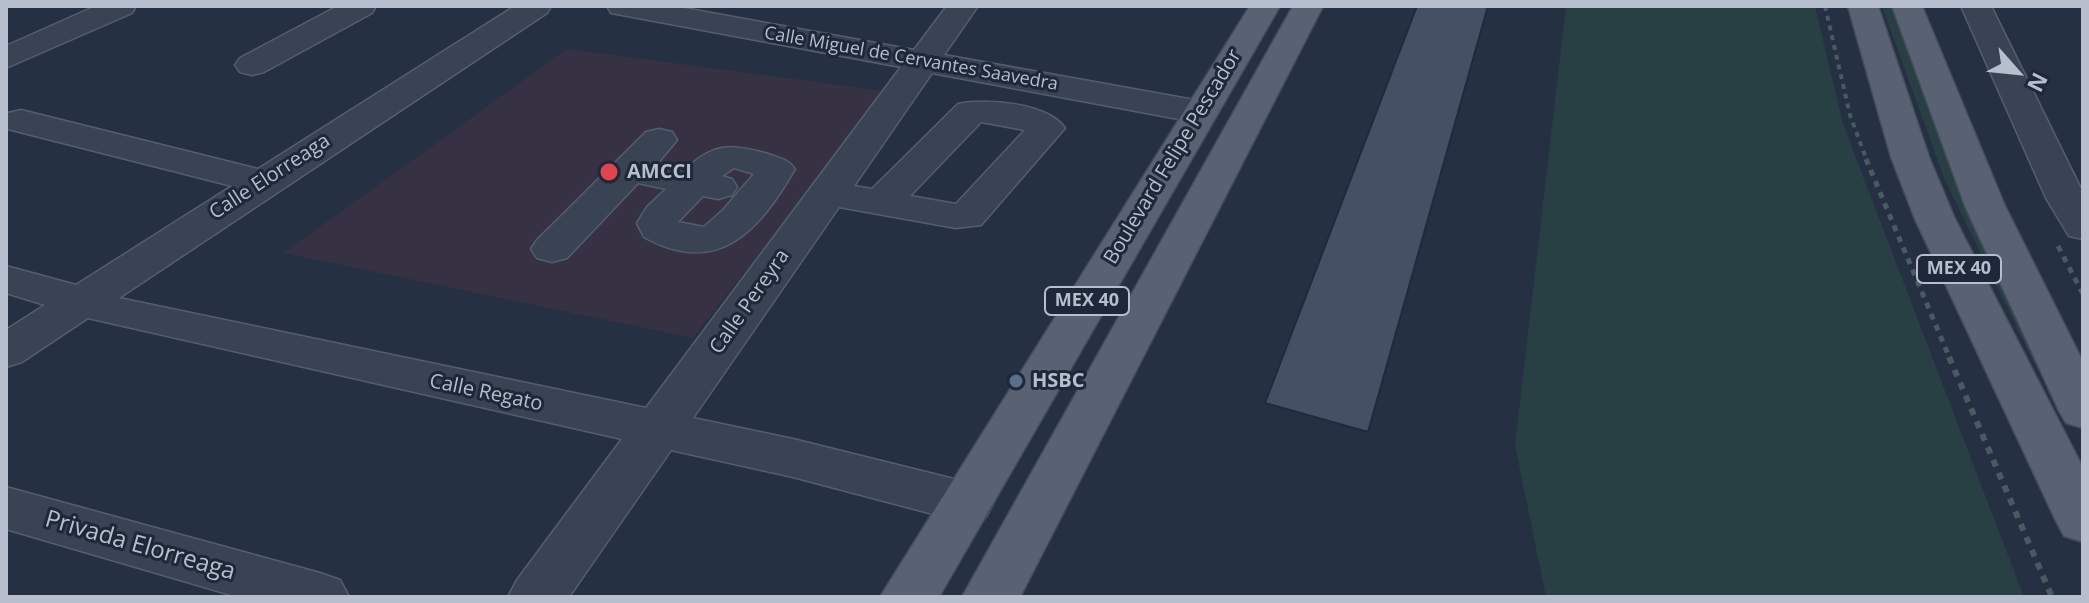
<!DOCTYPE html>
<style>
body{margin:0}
#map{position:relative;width:2089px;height:603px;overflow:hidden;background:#263043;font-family:"Open Sans",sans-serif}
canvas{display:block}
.frame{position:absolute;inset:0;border:8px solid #b7becd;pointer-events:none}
.north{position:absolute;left:1977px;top:32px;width:80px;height:80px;-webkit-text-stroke:6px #1f2838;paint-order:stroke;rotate:117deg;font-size:22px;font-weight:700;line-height:32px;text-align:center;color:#b7becd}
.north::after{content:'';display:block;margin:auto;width:28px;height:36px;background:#b7becd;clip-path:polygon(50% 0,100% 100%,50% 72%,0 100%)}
</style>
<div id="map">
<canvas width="2089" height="603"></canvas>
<div class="frame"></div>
<div class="north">N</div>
</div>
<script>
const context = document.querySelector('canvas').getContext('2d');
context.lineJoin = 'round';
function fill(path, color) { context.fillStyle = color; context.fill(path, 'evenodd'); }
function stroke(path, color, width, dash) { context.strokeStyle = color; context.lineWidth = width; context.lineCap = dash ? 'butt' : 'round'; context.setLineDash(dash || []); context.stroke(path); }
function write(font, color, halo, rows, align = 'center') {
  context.font = font + ' "Open Sans",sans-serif'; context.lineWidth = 6; context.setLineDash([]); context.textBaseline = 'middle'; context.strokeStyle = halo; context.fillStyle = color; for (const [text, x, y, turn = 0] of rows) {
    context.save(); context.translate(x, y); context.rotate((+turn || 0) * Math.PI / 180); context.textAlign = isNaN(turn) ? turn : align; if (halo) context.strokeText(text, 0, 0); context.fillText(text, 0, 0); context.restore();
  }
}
fill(new Path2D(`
 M567,49l318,42 -192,247 -409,-85z`), '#363243');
fill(new Path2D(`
 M1566,6h249l28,118 181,473h-478l-31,-152z
 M1882,6h15l154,361 -13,4 -94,-193z`), '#283f44');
const building = new Path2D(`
 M1417,6h71l-120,426 -103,-29z`);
fill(building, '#455065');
stroke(building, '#212a3a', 2);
const minor = new Path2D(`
 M96,6h40l-4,7 -126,55v-22z
 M338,6h38l-4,7 -108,59 -12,3 -12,-3 -5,-7 5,-7z
 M515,6h36l-4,7 -428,285 527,110 255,-341 -279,-52 -11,-2 -4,-7h66l241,44 33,-44h31l-34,49 256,46 13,3 5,8 -5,8 -13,3 -268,-50 -78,113 18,3 86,-85c28,-6 90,-1 107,24l-84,97 -25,3 -117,-21 -146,211 100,21 193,48 8,15 -8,15 -19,6 -174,-46 -122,-27 -102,147h-61l9,-17 105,-141 -534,-121 -66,44 -16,5v-37l39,-25 -39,-12v-27l70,19 156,-99 -224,-57v-16l13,-3 237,59zM981,122l44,8 -69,74 -46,-8z
 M1961,6h30l92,187v46l-14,-3 -23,-38z
 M659,129l13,3 5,8 -20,24 29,5c28,-27 46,-25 82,-15 11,4 20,5 27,15 -36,62 -77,109 -151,68l-7,-14 10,-16 19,-18 -28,-6 -71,75 -15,4 -15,-4 -6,-9 6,-9 109,-108zM734,168l20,6 -31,36 -19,17 -26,-5 25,-26 15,3 14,-4 5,-8 -5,-8 -10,-3z
 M6,487l314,86 20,7 9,17h-111l-232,-68z`);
const major = new Path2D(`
 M1250,6h30l-341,591h-59z
 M1293,6h30l-303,591h-58z
 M1848,6h30l51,151 26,62 128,249v74l-19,-6 -8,-15 -141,-302 -24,-62z
 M1892,6h30l83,200 78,156v66l-17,-5 -7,-12 -94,-205z`);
stroke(minor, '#555e6d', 3);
stroke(major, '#444c5c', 3);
stroke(new Path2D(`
 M1825,6l25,109 17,46`), '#465c61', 4, [5, 5]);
stroke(new Path2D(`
 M1866,159l84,200
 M2058,246l25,48`), '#465c61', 5, [6, 6]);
stroke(new Path2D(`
 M1949,357l103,240`), '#465c61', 6, [7, 7]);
fill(minor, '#3a4353');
fill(major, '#586273');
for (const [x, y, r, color] of [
 [609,172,10,"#e0444e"],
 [1016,381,8,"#5c6f8a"]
]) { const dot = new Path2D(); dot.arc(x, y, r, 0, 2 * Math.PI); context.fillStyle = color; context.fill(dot); stroke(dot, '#1f2838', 3); }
write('18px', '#b7becd', '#1f2838', [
 ["Calle Miguel de Cervantes Saavedra",911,59,10]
]);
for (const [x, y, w] of [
 [1959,269,84],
 [1087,301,84]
]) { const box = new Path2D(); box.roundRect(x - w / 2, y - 14, w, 28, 6); context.fillStyle = '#1f2838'; context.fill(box); stroke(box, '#b7becd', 2); }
write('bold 18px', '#b7becd', null, [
 ["MEX 40",1959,269],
 ["MEX 40",1087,301]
]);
write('20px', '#b7becd', '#1f2838', [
 ["Boulevard Felipe Pescador",1173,157,-59],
 ["Calle Elorreaga",270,177,-33],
 ["Calle Pereyra",750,302,-55],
 ["Calle Regato",486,393,12]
]);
write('bold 20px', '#b7becd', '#1f2838', [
 ["AMCCI",627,172],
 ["HSBC",1032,381]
], 'left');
write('24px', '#b7becd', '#1f2838', [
 ["Privada Elorreaga",140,546,16]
]);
</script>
